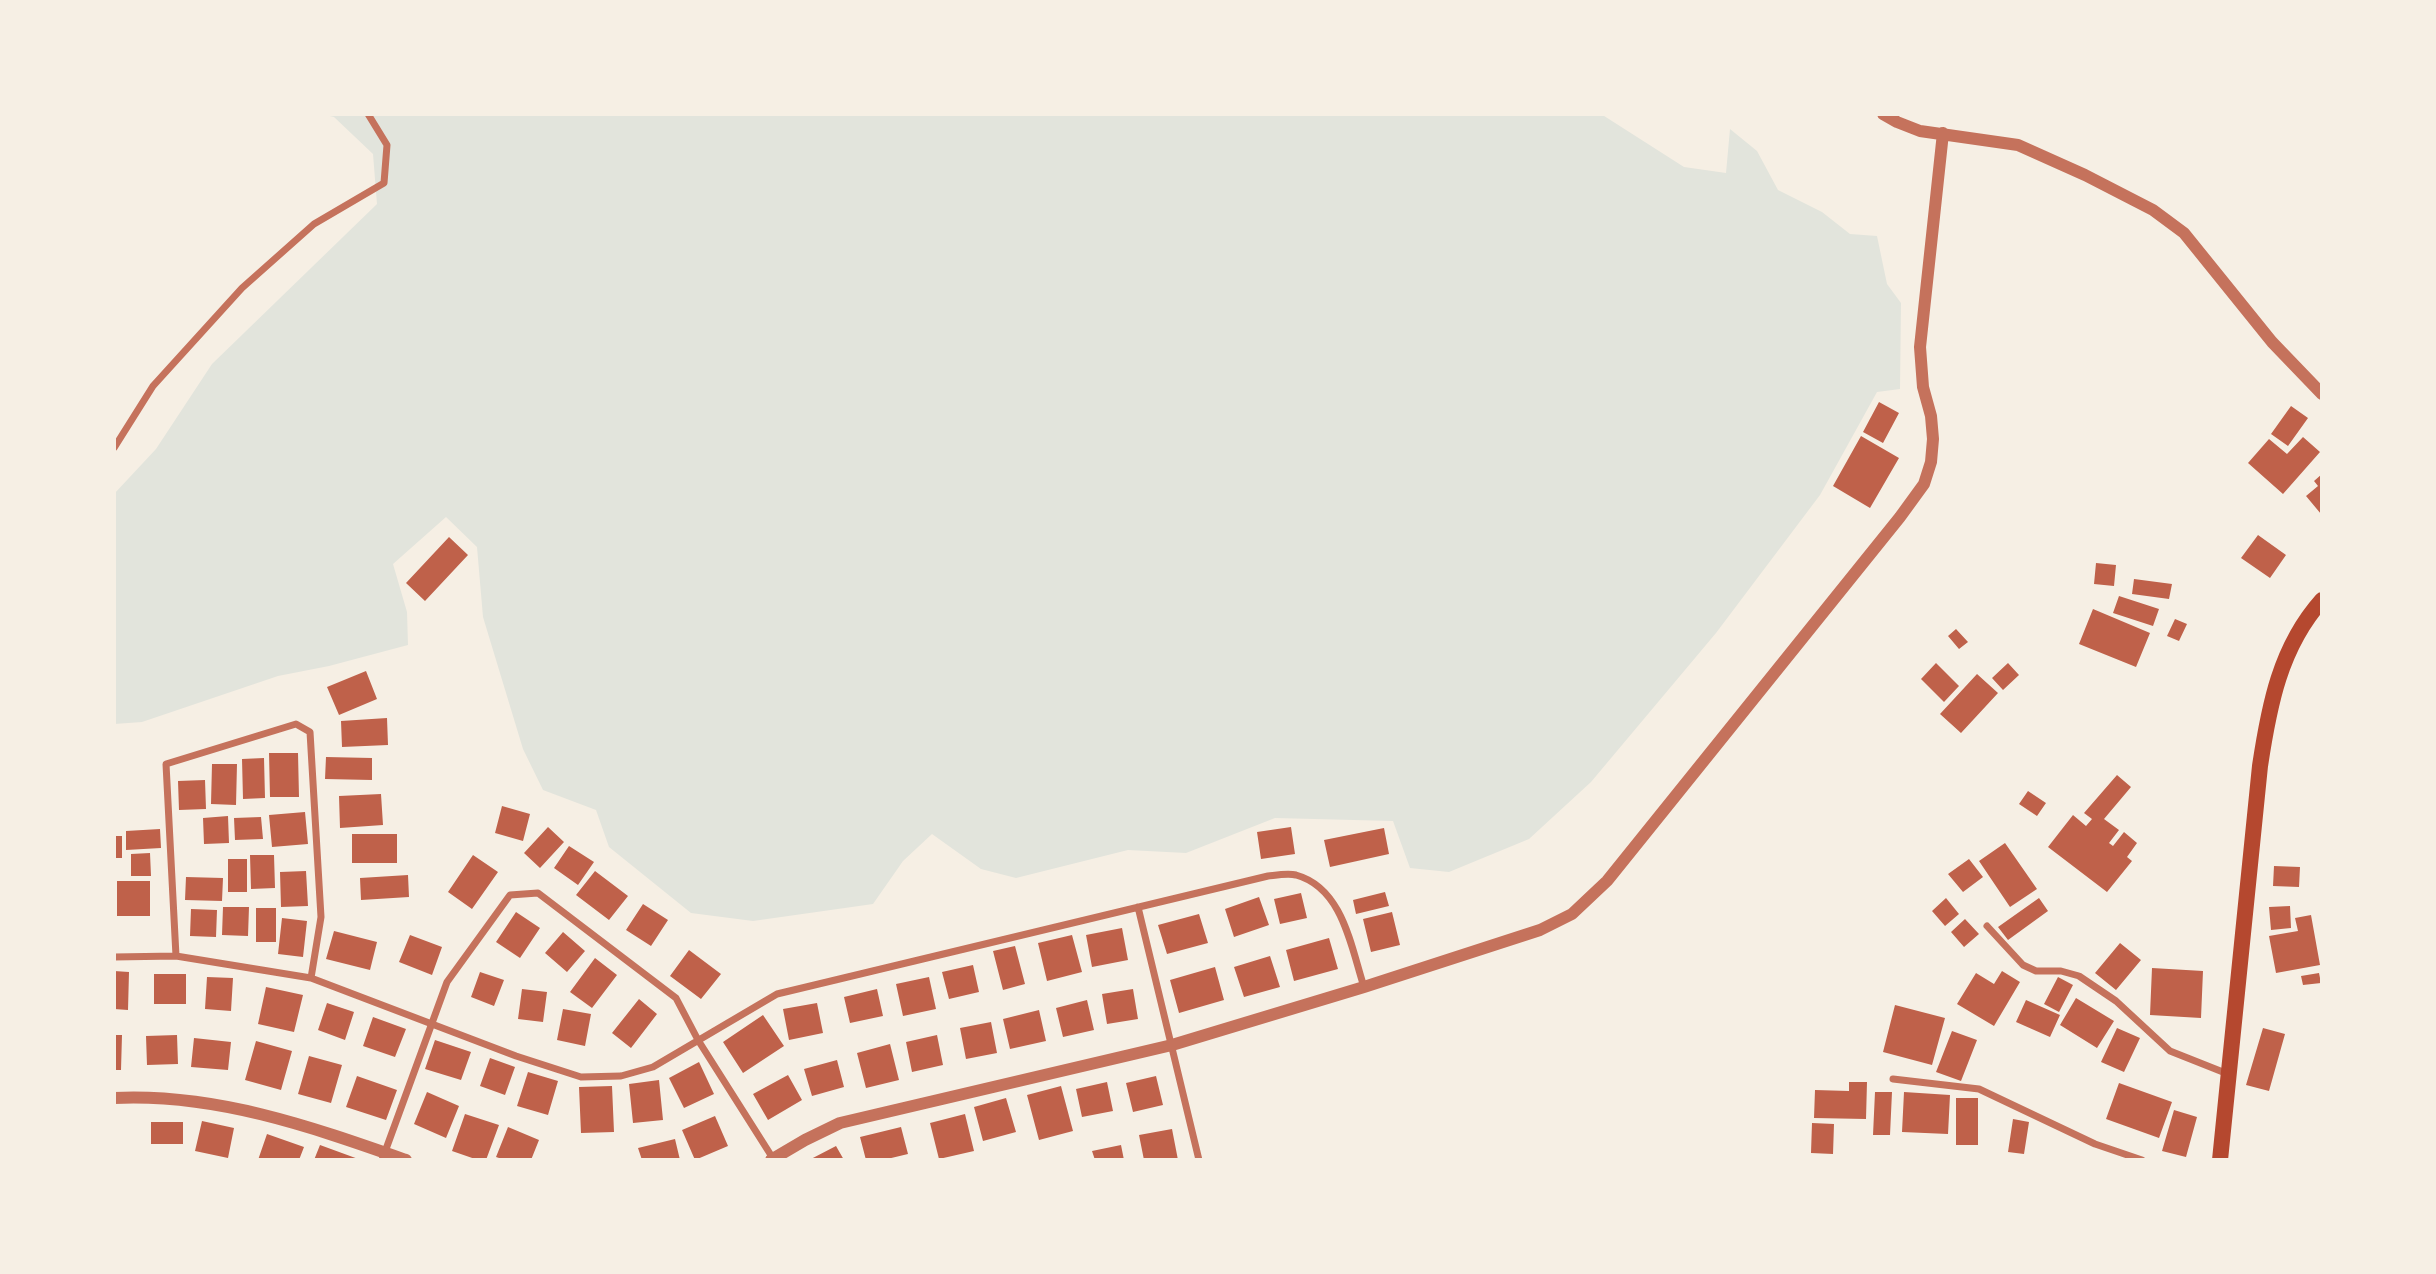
<!DOCTYPE html>
<style>
body{margin:0}
#map{position:relative;width:2436px;height:1274px;overflow:hidden;background:#f6efe4;font-family:"Work Sans",sans-serif}
canvas{display:block}
.frame{position:absolute;inset:0;border:116px solid #f6efe4;pointer-events:none}
</style>
<div id="map">
<canvas width="2436" height="1274"></canvas>
<div class="frame"></div>
</div>
<script>
const context = document.querySelector('canvas').getContext('2d');
context.lineJoin = 'round';
function fill(path, color) { context.fillStyle = color; context.fill(path, 'evenodd'); }
function stroke(path, color, width, dash) { context.strokeStyle = color; context.lineWidth = width; context.lineCap = dash ? 'butt' : 'round'; context.setLineDash(dash || []); context.stroke(path); }
fill(new Path2D(`
 M321,114h1280l83,53 42,6 4,-44 27,22 21,39 44,22 28,22 27,2 10,48 14,19 -1,86 -23,3 -57,103 -104,138 -125,149 -62,57 -80,33 -39,-4 -17,-47 -118,-3 -89,35 -58,-3 -112,28 -35,-9 -49,-35 -29,27 -30,43 -120,17 -62,-8 -82,-66 -13,-37 -53,-20 -20,-41 -40,-132 -6,-70 -31,-30 -53,47 14,48 1,33 -79,21 -51,10 -136,46 -28,2v-230l42,-45 56,-85 165,-160 -4,-50 -39,-37z`), '#e2e4dc');
fill(new Path2D(`
 M1879,402l20,11 -16,30 -20,-11z
 M2291,406l17,12 -20,28 -17,-12z
 M1861,436l38,22 -29,50 -37,-22z
 M2303,437l17,15 -37,42 -35,-31 21,-24 18,15z
 M2322,474v38l-1,2 -15,-18 12,-10 -4,-5z
 M2258,535l28,20 -16,23 -29,-20z
 M449,537l19,18 -43,46 -19,-18z
 M2096,563l20,2 -2,21 -20,-2z
 M2134,579l38,5 -3,15 -37,-5z
 M2119,596l40,13 -6,17 -40,-13z
 M2093,609l57,24 -14,34 -57,-23z
 M2175,619l12,5 -8,17 -12,-5z
 M1956,629l12,13 -9,7 -11,-13z
 M1936,663l23,23 -15,16 -23,-23z
 M2008,663l11,12 -16,15 -11,-12z
 M366,671l11,28 -38,16 -12,-28z
 M1977,674l21,19 -37,40 -21,-19z
 M387,718l1,27 -46,2 -1,-26z
 M269,753h29l1,44h-29z
 M326,757l46,1v22l-47,-1z
 M264,758l1,40 -22,1 -1,-40z
 M212,764h25l-1,41 -25,-1z
 M2117,775l14,12 -27,32 15,11 -10,13 4,3 11,-14 13,11 -10,14 5,4 -25,31 -59,-45 25,-32 13,11 6,-7 -8,-6z
 M205,780l1,29 -27,1 -1,-29z
 M2028,791l18,12 -9,13 -18,-12z
 M381,794l2,31 -43,3 -1,-32z
 M502,806l28,8 -7,27 -28,-8z
 M305,812l3,32 -36,3 -3,-32z
 M228,816l1,27 -25,1 -1,-26z
 M261,817l2,22 -28,1 -1,-22z
 M548,827l16,15 -24,26 -16,-15z
 M1291,827l4,27 -34,5 -4,-27z
 M1384,828l5,26 -59,13 -6,-27z
 M160,829l1,19 -35,2v-19z
 M352,834h45v29h-45z
 M114,836h8v22h-8z
 M2005,843l32,46 -27,18 -31,-46z
 M569,846l25,16 -16,23 -24,-17z
 M150,853l1,23h-20v-22z
 M250,855h24l1,33 -24,1z
 M473,855l25,17 -26,37 -24,-17z
 M228,859h19v33h-19z
 M1969,859l14,18 -20,15 -15,-18z
 M2274,866l26,1 -1,20 -26,-1z
 M306,871l2,35 -27,1 -1,-35z
 M595,871l33,25 -19,24 -33,-25z
 M408,875l1,22 -48,3 -1,-22z
 M186,877l37,1 -1,23 -37,-1z
 M117,881h33v35h-33z
 M1385,892l4,14 -33,8 -3,-14z
 M1301,893l6,25 -27,6 -6,-25z
 M1259,897l10,28 -35,12 -9,-28z
 M1946,898l13,16 -14,12 -13,-15z
 M2039,898l9,13 -40,29 -10,-13z
 M643,904l25,16 -17,26 -25,-16z
 M2290,906l1,22 -20,2 -2,-23z
 M223,907h26l-1,29 -26,-1z
 M256,908h20v34h-20z
 M191,909l26,1 -1,27 -26,-1z
 M516,912l24,16 -20,30 -24,-16z
 M1392,912l8,33 -29,7 -8,-33z
 M1199,914l9,29 -41,11 -9,-29z
 M2311,915l9,50 -44,8 -7,-37 29,-5 -3,-13z
 M282,918l25,3 -4,36 -25,-3z
 M1965,919l14,15 -15,13 -13,-15z
 M1122,928l6,32 -36,7 -6,-32z
 M334,931l43,11 -7,28 -44,-11z
 M563,932l22,19 -18,21 -22,-19z
 M410,935l32,12 -10,28 -33,-13z
 M1072,935l10,37 -35,9 -9,-38z
 M1329,938l9,31 -44,12 -8,-31z
 M2120,943l21,17 -25,30 -21,-17z
 M1015,946l10,38 -22,6 -10,-39z
 M689,950l32,24 -20,25 -31,-23z
 M1270,956l10,31 -36,10 -10,-30z
 M595,958l22,17 -25,33 -22,-16z
 M973,965l6,27 -30,7 -7,-27z
 M1215,967l9,33 -45,13 -9,-33z
 M2152,968l51,3 -2,47 -51,-3z
 M114,971l15,1 -1,38 -14,-1z
 M2002,971l18,11 -26,44 -37,-22 19,-31 18,11z
 M480,972l24,8 -10,26 -23,-9z
 M2319,973l2,10 -18,2 -2,-9z
 M154,974h32v30h-32z
 M207,977l26,1 -2,33 -26,-2z
 M929,977l7,32 -33,7 -7,-32z
 M2058,977l15,8 -14,27 -15,-8z
 M266,987l37,8 -9,37 -36,-8z
 M522,989l25,3 -4,30 -25,-3z
 M877,989l6,27 -33,7 -6,-26z
 M1133,989l5,30 -31,5 -5,-30z
 M2076,998l38,23 -17,27 -37,-23z
 M639,999l18,15 -26,34 -19,-15z
 M1087,1000l7,30 -31,7 -7,-29z
 M2026,1000l34,15 -10,22 -34,-15z
 M327,1003l27,9 -9,28 -27,-10z
 M817,1003l6,30 -34,7 -6,-31z
 M1895,1005l50,13 -13,47 -49,-13z
 M563,1009l28,5 -6,32 -28,-6z
 M1039,1010l7,31 -36,8 -7,-30z
 M763,1015l21,31 -41,27 -20,-31z
 M373,1017l33,12 -11,28 -32,-11z
 M991,1022l6,31 -31,6 -6,-31z
 M2117,1028l23,10 -16,34 -23,-10z
 M2263,1028l22,6 -16,57 -23,-6z
 M1952,1031l25,9 -16,41 -25,-9z
 M114,1035h8l-1,35h-7z
 M177,1035l1,29 -31,1 -1,-29z
 M937,1035l6,30 -31,7 -6,-30z
 M194,1038l37,4 -3,28 -37,-3z
 M435,1040l36,12 -10,28 -36,-11z
 M256,1041l36,10 -11,39 -36,-10z
 M890,1044l9,36 -33,8 -9,-35z
 M309,1056l33,9 -11,38 -33,-9z
 M490,1058l25,9 -10,28 -25,-9z
 M837,1060l7,27 -32,9 -8,-27z
 M699,1062l15,32 -30,14 -15,-30z
 M528,1072l30,9 -10,34 -31,-9z
 M788,1075l14,25 -34,20 -15,-26z
 M357,1076l40,14 -11,30 -40,-13z
 M1156,1076l7,29 -30,7 -7,-29z
 M659,1080l4,40 -30,3 -4,-39z
 M1107,1082l6,29 -31,6 -6,-28z
 M1849,1082h18l-1,37 -52,-1 1,-28 34,1z
 M2119,1083l53,19 -13,36 -53,-19z
 M612,1086l2,46 -33,1 -2,-46z
 M1061,1086l12,45 -34,9 -12,-45z
 M427,1092l32,14 -13,32 -32,-14z
 M1875,1092h17l-2,43h-17z
 M1904,1092l46,3 -2,39 -46,-2z
 M1006,1098l10,34 -33,9 -9,-34z
 M1956,1098h22v47h-22z
 M2174,1110l23,7 -11,40 -24,-6z
 M465,1114l34,11 -13,35h-8l-26,-9z
 M965,1114l9,37 -35,8 -9,-36z
 M715,1116l13,30 -33,14 -13,-30z
 M2013,1119l16,3 -5,32 -16,-2z
 M202,1121l32,7 -6,30 -33,-7z
 M151,1122h32v22h-32z
 M1812,1123l22,1 -1,30 -22,-1z
 M508,1127l31,13 -8,20h-26l-9,-3z
 M901,1127l7,27 -25,6h-17l-6,-23z
 M1172,1129l6,31h-34l-5,-25z
 M267,1134l37,13 -5,13h-41z
 M675,1139l5,21h-38l-4,-12z
 M320,1145l41,15h-47z
 M1121,1145l3,15h-29l-3,-9z
 M836,1146l8,14h-35z`), '#bf614a');
stroke(new Path2D(`
 M114,448l39,-62 89,-98 72,-64 70,-41 3,-38 -19,-31
 M1138,907l61,253
 M1987,926l36,39 13,6h25l18,5 37,25 54,50 58,23
 M176,956l-10,-192 130,-40 14,8 11,185 -10,61
 M114,957l62,-1 135,22 205,78 65,21 40,-1 32,-9 124,-73 491,-118c9,-1 20,-3 28,-1 47,13 55,72 68,112
 M1893,1079l86,10 116,55 47,16
 M382,1160l65,-178 63,-87 28,-2 138,105 22,42 76,120`), '#c5725c', 7);
stroke(new Path2D(`
 M1883,114l14,8 23,9 98,14 67,30 68,35 31,23 88,109 50,52
 M114,1098c102,-5 198,29 292,62
 M771,1160l34,-20 35,-17 332,-78 192,-58 176,-57 32,-16 35,-33 293,-364 24,-33 7,-22 2,-23 -2,-23 -8,-29 -3,-40 23,-214`), '#c5725c', 12);
stroke(new Path2D(`
 M2220,1160l40,-394c9,-60 20,-119 62,-166`), '#b5482f', 16);
</script>
